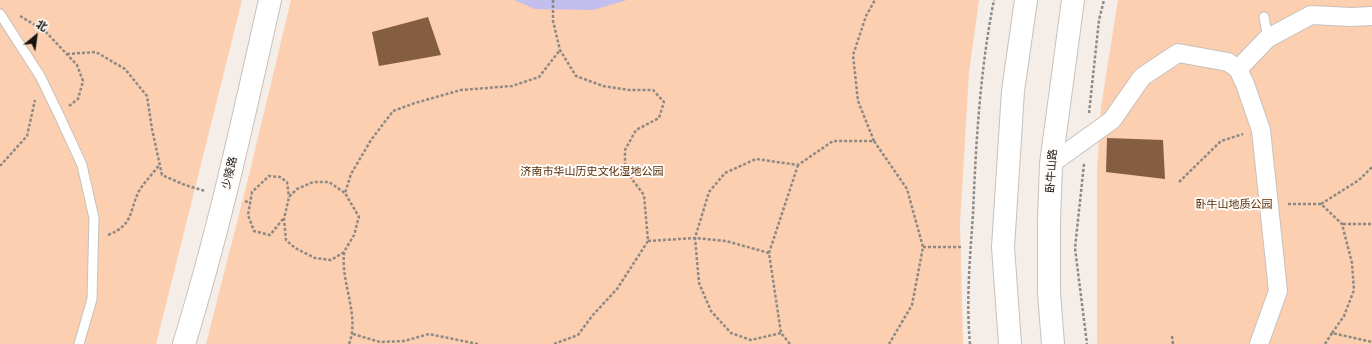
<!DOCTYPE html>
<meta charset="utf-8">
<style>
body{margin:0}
#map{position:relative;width:1372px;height:344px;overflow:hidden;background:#f5ede7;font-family:Arial,"Noto Sans SC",sans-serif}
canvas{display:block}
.north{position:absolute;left:16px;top:16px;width:40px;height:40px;-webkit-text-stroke:3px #fffbf9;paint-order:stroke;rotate:29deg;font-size:11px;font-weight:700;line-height:16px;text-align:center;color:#151210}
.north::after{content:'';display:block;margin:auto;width:14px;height:18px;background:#151210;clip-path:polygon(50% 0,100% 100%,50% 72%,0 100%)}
</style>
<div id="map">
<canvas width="1372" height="344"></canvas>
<div class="north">北</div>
</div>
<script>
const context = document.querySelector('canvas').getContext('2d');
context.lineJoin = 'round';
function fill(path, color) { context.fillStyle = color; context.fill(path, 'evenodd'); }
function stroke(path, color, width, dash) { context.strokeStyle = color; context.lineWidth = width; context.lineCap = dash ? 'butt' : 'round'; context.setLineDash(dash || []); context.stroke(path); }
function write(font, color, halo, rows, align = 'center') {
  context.font = font + ' Arial,"Noto Sans SC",sans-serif'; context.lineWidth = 4; context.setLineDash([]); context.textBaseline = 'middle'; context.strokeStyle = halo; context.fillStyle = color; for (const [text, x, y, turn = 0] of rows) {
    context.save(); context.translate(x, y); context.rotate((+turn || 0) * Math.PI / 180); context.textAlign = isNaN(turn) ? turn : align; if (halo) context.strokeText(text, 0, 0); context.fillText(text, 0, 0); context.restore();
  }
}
fill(new Path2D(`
 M0,0h242l-86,344h-156z
 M291,0h688l-10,72 -9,152 3,120h-757l42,-165z
 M1118,0h254v344h-275v-172l4,-65z`), '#fbcfb0');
fill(new Path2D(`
 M514,0h113l-34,10 -58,-1z`), '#c2beee');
fill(new Path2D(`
 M428,17l13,38 -62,11 -7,-34z
 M1107,138l56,2 2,39 -59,-7z`), '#855e42');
const service = new Path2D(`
 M0,14l40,62 19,39 23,50 12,53 -2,81 -13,45
 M1264,17l4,21`);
const minor = new Path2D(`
 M1238,69l7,15 16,46 17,161 -19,53
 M1051,164l61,-44 30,-43 36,-24 50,9 10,7 30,-31 43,-23 40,2 21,-1`);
const tertiary = new Path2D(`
 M184,344c35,-113 60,-229 86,-344`);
const secondary = new Path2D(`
 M1010,344l-7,-97 10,-156 13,-91
 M1053,344l-4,-51v-72l2,-57 22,-164`);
stroke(service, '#c8c0bb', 11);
stroke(minor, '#c8c0bb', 20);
stroke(tertiary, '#c8c0bb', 24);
stroke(secondary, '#c8c0bb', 24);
stroke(new Path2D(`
 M553,0v21l7,29 16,26 27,10 26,4h24l11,12 -5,16 -23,12 -11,20v20l19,25 4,46 -31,48 -25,27 -14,19 -24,9
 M20,16l25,15 32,34 6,16 -5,18 -9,7
 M67,54l29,-2 29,17 22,27 5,33 10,46 23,10 20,6
 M1089,113l10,-93 5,-20
 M874,141l-16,-40 -5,-46 13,-39 9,-16
 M1084,164l-9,84 12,96
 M0,166l27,-30 8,-36
 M1179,182l42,-41 22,-7
 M245,201l5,2
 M1288,204h33l21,20 10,39 2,27 -10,26 -12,17 40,9
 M1321,204l38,-24 13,-13
 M283,219l-13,16 -16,-4 -6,-16 4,-23 17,-16 11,1 7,5 2,15
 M1343,224h29
 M108,235c25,-10 21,-22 30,-42 5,-10 15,-19 21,-28
 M648,241l47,-3 14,-46 16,-19 31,-14 42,6 35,-24h41l33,48 16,58 -11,58 -23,39
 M923,247h40
 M344,252l-13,8 -16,-2 -20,-10 -9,-8 -2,-21 5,-22 8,-8 16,-7h16l16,11
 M769,253l-43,-12 -31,-3 4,45 12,28 20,22 20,7 30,-7
 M353,334l27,8 24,-1 25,-7 49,10
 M1172,336l1,8
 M349,344c11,-28 -8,-60 -5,-90 1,-6 7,-13 10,-19 2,-6 3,-12 5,-18l-14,-24 6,-19 20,-34 22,-29 22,-8 46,-13 51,-4 27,-9 21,-27
 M790,344l-9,-11 -12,-80 29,-88
 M970,344c-4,-43 0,-87 3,-130 3,-72 7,-144 21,-214
 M1325,344l7,-11`), '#8e8984', 2.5, [3, 2]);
stroke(service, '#fff', 9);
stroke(minor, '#fff', 18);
stroke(tertiary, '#fff', 22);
stroke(secondary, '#fff', 22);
write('11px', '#151210', '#fffbf9', [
 ["卧牛山路",1052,171,-86],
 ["少陵路",230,173,-77]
]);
write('11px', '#572e08', '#fffbf9', [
 ["济南市华山历史文化湿地公园",592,172],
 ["卧牛山地质公园",1234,205]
]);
</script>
